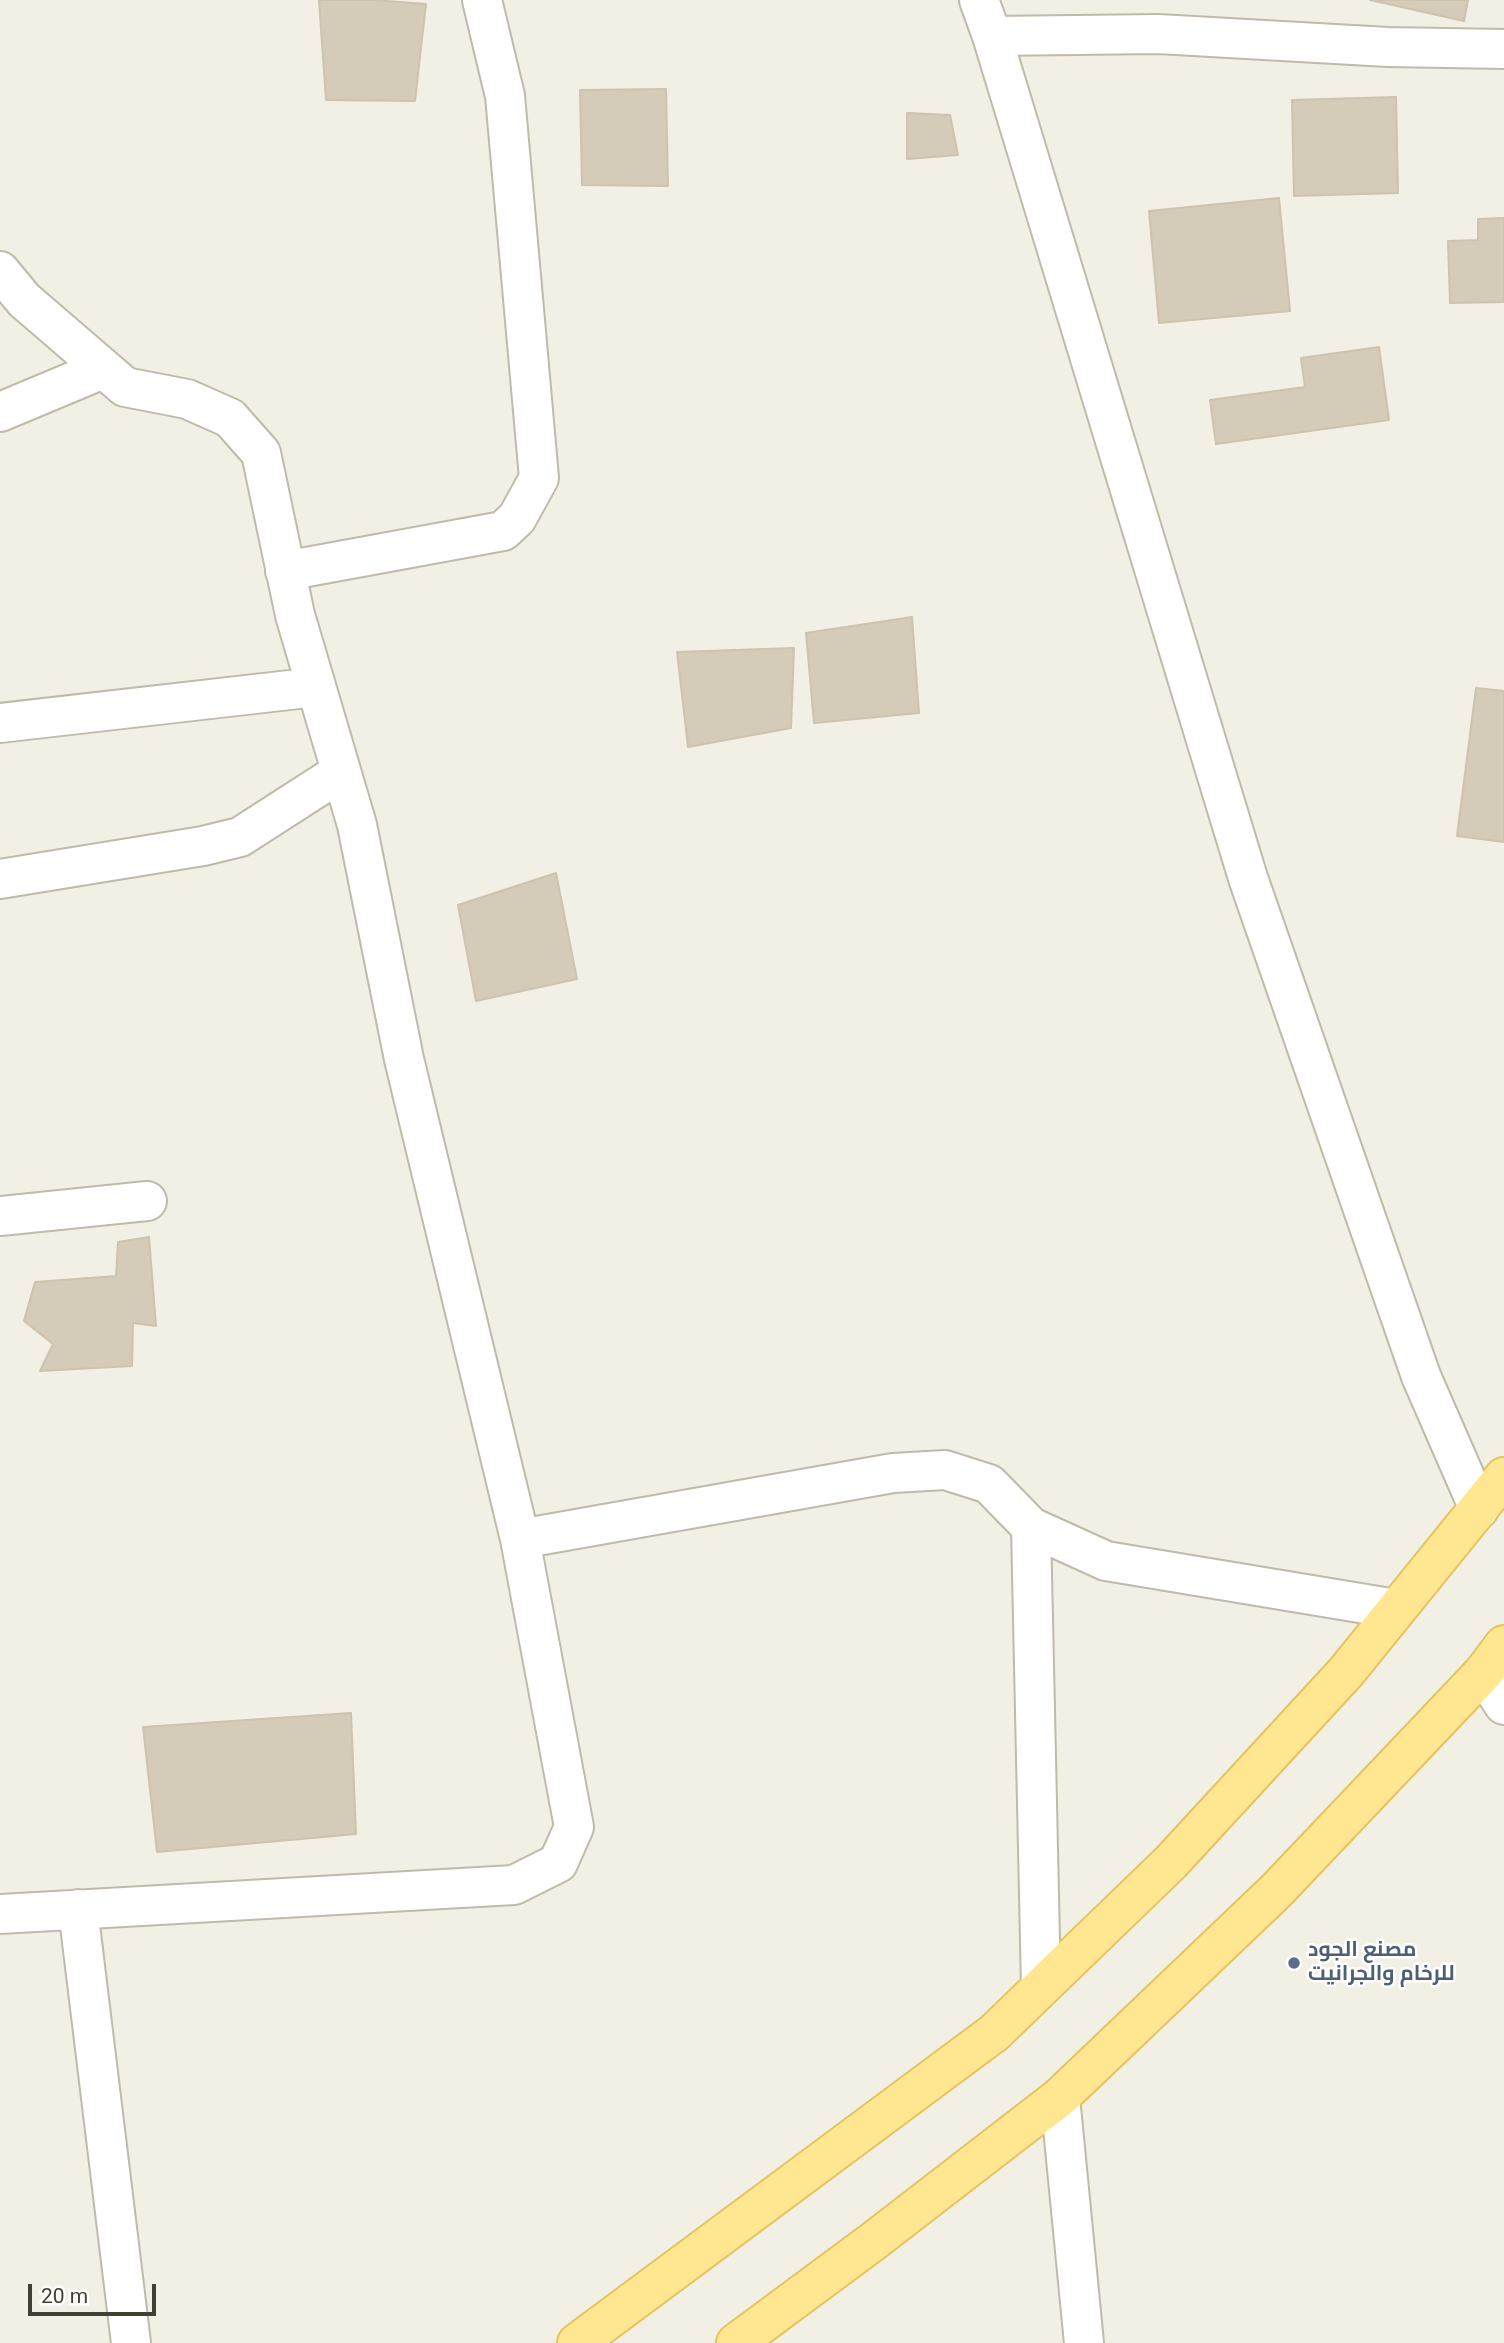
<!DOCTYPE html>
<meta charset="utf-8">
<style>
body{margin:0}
#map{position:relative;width:1504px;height:2343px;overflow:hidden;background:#f2efe4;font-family:Roboto,sans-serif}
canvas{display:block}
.scale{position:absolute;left:28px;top:2284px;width:128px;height:32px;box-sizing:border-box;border:4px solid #443f34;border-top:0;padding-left:9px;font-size:21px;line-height:24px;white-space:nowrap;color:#443f34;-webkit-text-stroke:5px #fff;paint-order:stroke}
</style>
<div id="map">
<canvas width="1504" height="2343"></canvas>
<div class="scale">20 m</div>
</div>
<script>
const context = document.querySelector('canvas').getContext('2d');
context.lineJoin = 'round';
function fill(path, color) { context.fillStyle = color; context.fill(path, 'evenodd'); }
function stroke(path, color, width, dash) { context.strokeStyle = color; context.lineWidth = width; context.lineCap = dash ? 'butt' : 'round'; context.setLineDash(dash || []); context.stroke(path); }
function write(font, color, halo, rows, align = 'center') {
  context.font = font + ' Roboto,Cairo,sans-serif'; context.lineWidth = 5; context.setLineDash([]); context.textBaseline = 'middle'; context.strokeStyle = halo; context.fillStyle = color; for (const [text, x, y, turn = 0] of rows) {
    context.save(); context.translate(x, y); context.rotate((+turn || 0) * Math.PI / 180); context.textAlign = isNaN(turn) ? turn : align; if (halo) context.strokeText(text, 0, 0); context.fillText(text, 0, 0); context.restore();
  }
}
const building = new Path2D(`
 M319,0h55l52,4 -11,97 -89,-1z
 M1370,0h98l-4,21z
 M666,89l2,97 -86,-1 -2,-95z
 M1396,97l2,96 -104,3 -2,-96z
 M907,113l43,2 8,40 -51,4z
 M1279,198l11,113 -131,12 -10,-112z
 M1504,218v84l-54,1 -2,-62 30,-1v-21z
 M1379,347l10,73 -173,24 -6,-44 95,-13 -4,-29z
 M912,617l7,96 -105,10 -8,-90z
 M794,648l-3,80 -103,19 -11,-95z
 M1476,688l28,3v151l-47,-6z
 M556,873l21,106 -101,22 -18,-96z
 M149,1237l7,89 -23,-3 -1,43 -92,5 13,-27 -29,-23 11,-39 81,-6 2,-34z
 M351,1713l5,121 -199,18 -14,-125z`);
fill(building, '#d4cbb9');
stroke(building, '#cec3ac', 2);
const minor = new Path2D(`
 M979,0l13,36 256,842 173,498 58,133
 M992,36l166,-2 230,13 116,2
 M0,271l24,29 101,87 62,12 43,19 31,35 34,162 62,210 47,234 116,480 54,288 -16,36 -44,22 -514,29
 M0,412l103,-43
 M285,571l218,-40 14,-13 22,-40 -34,-382 -23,-96
 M0,723l316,-36
 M0,879l203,-33 37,-9 101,-65
 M0,1216l147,-15
 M1031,1527l10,460
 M520,1539l373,-66 52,-3 44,14 42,43 75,34 290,48
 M1483,1673l21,32
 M78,1909l53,434
 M1060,2097l24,246`);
const major = new Path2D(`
 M577,2343l417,-310 177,-171 175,-190 158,-195
 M736,2343l139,-103 185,-143 216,-206 207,-218 21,-28`);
stroke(minor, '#c0baa9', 42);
stroke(major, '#e4c45f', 42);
stroke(minor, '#fff', 38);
stroke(major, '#ffe690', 38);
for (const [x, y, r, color] of [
 [1294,1963,7,"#5c6f8a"]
]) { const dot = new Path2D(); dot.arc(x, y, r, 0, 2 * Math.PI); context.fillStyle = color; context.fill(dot); stroke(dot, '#fff', 2.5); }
write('bold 21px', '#4e5e75', '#fff', [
 ["مصنع الجود",1308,1951],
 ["للرخام والجرانيت",1308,1975]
], 'left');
</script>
